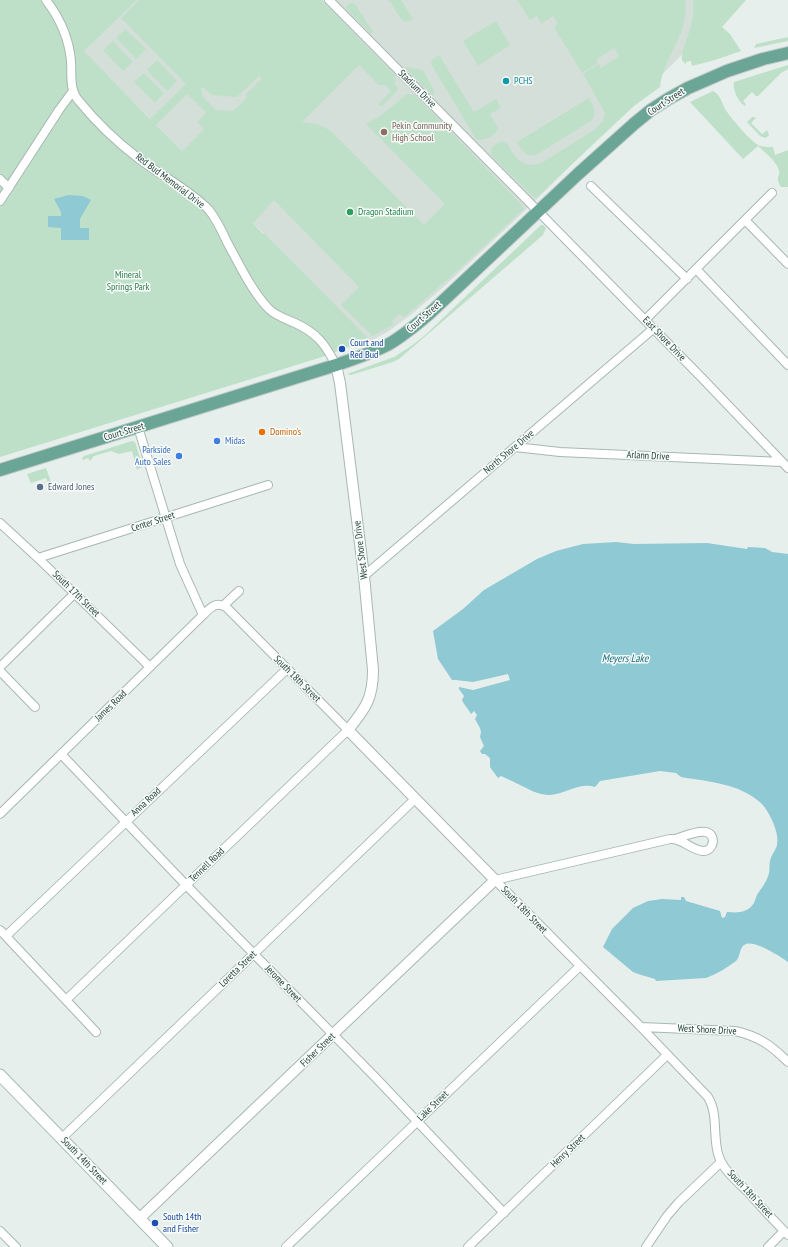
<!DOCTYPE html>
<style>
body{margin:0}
canvas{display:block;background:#e6efeb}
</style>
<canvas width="788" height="1247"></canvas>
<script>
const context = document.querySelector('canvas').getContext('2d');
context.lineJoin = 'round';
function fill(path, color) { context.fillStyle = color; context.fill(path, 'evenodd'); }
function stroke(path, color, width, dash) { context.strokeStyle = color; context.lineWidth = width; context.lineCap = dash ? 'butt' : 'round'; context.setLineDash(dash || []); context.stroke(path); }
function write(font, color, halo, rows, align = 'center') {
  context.font = font + ' "PT Sans Narrow",sans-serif'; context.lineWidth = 3; context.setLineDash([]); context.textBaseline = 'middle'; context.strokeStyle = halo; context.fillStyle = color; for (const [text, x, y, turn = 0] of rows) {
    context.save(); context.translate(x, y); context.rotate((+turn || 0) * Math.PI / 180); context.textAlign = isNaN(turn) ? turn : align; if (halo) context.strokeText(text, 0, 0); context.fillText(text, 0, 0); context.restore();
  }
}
fill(new Path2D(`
 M137,0h600l-204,203 -85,80 -36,31 -23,17 -20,11 -1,-3 -285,-288z`), '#d4dfda');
fill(new Path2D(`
 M0,0h137l-53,51 66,68 36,-35 -65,-66 18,-18h182l75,76 -2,2 2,3 -2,3 4,4 -1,3 -15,15 -4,-1 13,-14 -6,-6h-6l-20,-20 -57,57 14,2 14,6 94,95 21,-21 -79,-80 14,-8 27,-22 6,1h2l107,110 2,4c-40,37 -79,74 -120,108l-5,-3 -7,7 2,3 -21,12 -32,-31 18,-18 -85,-87 -21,23 10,11 1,-1 105,106 -47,18 -322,100zM259,76l3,3 -16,15 1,4 -14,13 -17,-1 -13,-13 -2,-8 2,-2 9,8 25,2zM187,94l19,19 -9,9 7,7 -22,22 -26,-26z
 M387,0h14l12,19c-4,2 -7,4 -11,1l-12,-18z
 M517,0h168c6,32 -22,57 -25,87l-26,19 -98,92 -6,-4 -38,-38c-4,-8 5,-17 14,-13 3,2 5,7 7,10 8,12 18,15 30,9l51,-32 8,-8 3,-7 -1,-4 -21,-37 16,-10 2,4 18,-12 -5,-8 -18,12 2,3 -16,10 -28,-46 4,-3 -5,-8 -12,8 -4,-8 -7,4z
 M693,0h53l-24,27 8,7 11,17 -26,9 -23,6 -1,-5 -5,1v2c-3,-2 -5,-4 -4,-8 0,-6 3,-12 5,-18 5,-13 7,-24 6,-38z
 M351,3l4,1 18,28 -2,2 -26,-27z
 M496,21l14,24 -32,21 -15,-25z
 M125,29l21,20 -10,10 -20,-21z
 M788,37v4l-34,7 2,-4z
 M113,41l20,21 -10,9 -20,-21z
 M439,55l35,57 22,-13 5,9 -11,6 8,14c-2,8 -14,14 -22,11l-45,-75 1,-4z
 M157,60l20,21 -10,10 -20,-21z
 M788,65v4l-7,4 -23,23h-2l-4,-4 -9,9 3,4v1c-7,-2 -14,-17 -12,-24z
 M406,67l17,3 12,23 -2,3 -28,-28z
 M144,73l20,20 -9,10 -21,-21z
 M713,91c7,3 9,12 12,18 6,9 26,33 35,37 4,1 9,1 13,1l2,8 13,-5v37h-7c-7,-11 1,-11 -3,-19 -3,-8 -14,-16 -20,-22l-15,13 -53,-57z
 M589,98c5,9 9,15 2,23l-55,34c-11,2 -14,-5 -19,-13z
 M752,117h2l2,1 -5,5 11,11 5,-4 2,5 -2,2 -2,1 -5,-2 -12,-13 -1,-1z
 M541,225h2l3,3 -3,7 -144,124 -6,3 -42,13 -4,-1 47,-17 17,-11 13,-10z
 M132,441l3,1 1,3 6,19v3l-5,3 -5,-19 -13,3 -8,-3 -17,5 -4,5 -2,-3 -5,2 -1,-2 2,-2z
 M46,468l6,17 -3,1 -3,-8 -15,5 -4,-9z`), '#bfe0c8');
fill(new Path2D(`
 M68,195l15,1 8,4 -11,19v9h9v12h-28v-12l-13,-1v-11h13v-4l-7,-13z
 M616,542l18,2 73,-1 40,6 1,-2 17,1 7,4 16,2v408c-8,-6 -36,-24 -44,-17 -5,4 -4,13 -8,16 -9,7 -20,13 -30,17l-50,3 -1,-2 -17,-5 -5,-2 -30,-25 9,-18 21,-21 15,-7 14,-2 19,1v-3h3l2,4 34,10 2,7 3,-1 2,-5c10,1 21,1 27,-9 2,-4 2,-8 5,-11 4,-6 8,-11 10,-19 1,-4 0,-8 1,-12 1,-6 6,-11 7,-16 3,-12 -8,-34 -16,-42 -23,-20 -51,-21 -80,-26l-5,-4 -16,-2 -60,10 -5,6c-15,-5 -30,7 -45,8 -13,0 -21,-6 -32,-11 -6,-3 -12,-6 -17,-8l-3,2 -8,-11v-9l-5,-4h-3l-2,-3 4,-5 -4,-9 1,-5 -1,-4 -5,-9 2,-4 -3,-4 -3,3c-3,-6 -7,-9 -9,-14l2,-4 -5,-7v-2l14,3 37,-10 -2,-6 -35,8 -17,-2h-4l-14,-21 -5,-28 30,-22 21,-19 53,-31 19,-8 27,-7z`), '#8ec9d4');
const minor = new Path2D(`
 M46,0c13,17 23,39 25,61 1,14 -2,29 8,40 17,21 38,41 59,57 22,17 52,32 71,52 8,10 13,21 18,32 11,20 25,50 42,67 7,7 17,10 26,14 22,10 30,21 41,42
 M329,0l202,204 170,173 87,91
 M0,179l9,9
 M591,186l96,93
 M0,201l59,-91 14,-19
 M745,220l43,44
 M696,269l92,96
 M645,320l127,-127
 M138,427l42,137 23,51
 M515,447l45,5 222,10
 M0,523l38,35 112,109
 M38,558l230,-73
 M364,576l289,-247
 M224,605l15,-14
 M0,667l74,-73
 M0,671l35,36
 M61,754l125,131 189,192 129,136
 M0,814l203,-199c7,-7 13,-14 23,-8l122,123 -282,270
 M675,839c7,-2 23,-9 31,-7 11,3 8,19 -3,19 -12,-1 -21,-13 -33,-12l-175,41 146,147 67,70c11,18 4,41 11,60 5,14 19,25 29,35 13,15 26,29 40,43
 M0,930l96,102
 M6,936l281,-267
 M641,1027l94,4c23,5 36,14 53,31
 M62,1138l353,-339
 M0,1231l16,16
 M286,1247l294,-281
 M468,1247l199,-192
 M646,1247l21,-31 12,-14 42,-40
 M768,1247l16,-16`);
const tertiary = new Path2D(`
 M140,1218l355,-338 -147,-150c18,-22 25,-32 25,-60l-9,-94 -24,-193 -4,-18`);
const secondary = new Path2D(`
 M0,1075l167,172`);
const primary = new Path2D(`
 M0,470l336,-105c18,-6 36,-12 53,-21 14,-8 27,-19 40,-30l149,-140 57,-51 16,-13 17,-11 20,-11 39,-17 36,-12 25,-6`);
stroke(minor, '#a8b8b2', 10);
stroke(tertiary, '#a8b8b2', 12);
stroke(secondary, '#a4bbb3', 13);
stroke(primary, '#c2cac8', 14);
stroke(minor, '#fff', 8);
stroke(tertiary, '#fff', 10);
stroke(secondary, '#fff', 11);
stroke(primary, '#6aa596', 12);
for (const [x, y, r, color] of [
 [506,81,4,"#0f9aa8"],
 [384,132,4,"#8d6e63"],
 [350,212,4,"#2e9e5b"],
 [342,349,4,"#1a4fb4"],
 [262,432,4,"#e8710a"],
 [217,441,4,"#3f7fe0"],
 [179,456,4,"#3f7fe0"],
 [40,487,4,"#5c6f8a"],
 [155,1223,4,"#1a4fb4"]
]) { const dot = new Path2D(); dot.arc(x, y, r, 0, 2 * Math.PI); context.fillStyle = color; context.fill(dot); stroke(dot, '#f7fbf9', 1.5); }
write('10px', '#0d838f', '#f7fbf9', [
 ["PCHS",514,81]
], 'left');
write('10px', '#24423a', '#f7fbf9', [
 ["Stadium Drive",417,89,45],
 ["Court Street",666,102,-33],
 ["Red Bud Memorial Drive",170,181,37],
 ["Court Street",424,317,-41],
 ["East Shore Drive",664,339,46],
 ["Court Street",124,432,-17],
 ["North Shore Drive",509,452,-40],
 ["Arlann Drive",648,456,3],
 ["Center Street",153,522,-18],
 ["West Shore Drive",361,550,-97],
 ["South 17th Street",76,594,44],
 ["South 18th Street",297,679,45],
 ["James Road",111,706,-44],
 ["Anna Road",146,802,-43],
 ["Tennell Road",207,865,-44],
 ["South 18th Street",524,910,46],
 ["Loretta Street",238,969,-44],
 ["Jerome Street",283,984,46],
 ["West Shore Drive",707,1030,3],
 ["Fisher Street",318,1050,-44],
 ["Lake Street",433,1106,-44],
 ["Henry Street",568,1151,-44],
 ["South 14th Street",84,1161,46],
 ["South 18th Street",750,1194,47]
]);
write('10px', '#785e54', '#f7fbf9', [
 ["Pekin Community",392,126],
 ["High School",392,138]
], 'left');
write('10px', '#27864d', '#f7fbf9', [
 ["Dragon Stadium",358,212]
], 'left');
write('10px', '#2d7a4b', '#f7fbf9', [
 ["Mineral",128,275],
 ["Springs Park",128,287]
]);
write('10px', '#164399', '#f7fbf9', [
 ["Court and",350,343],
 ["Red Bud",350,355],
 ["South 14th",163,1217],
 ["and Fisher",163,1229]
], 'left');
write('10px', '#c56008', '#f7fbf9', [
 ["Domino's",270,432]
], 'left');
write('10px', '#366cbe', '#f7fbf9', [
 ["Midas",225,441],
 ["Parkside",171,450,"right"],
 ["Auto Sales",171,462,"right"]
], 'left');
write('10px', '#4e5e75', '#f7fbf9', [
 ["Edward Jones",48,487]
], 'left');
write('italic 11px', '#1c6f80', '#f7fbf9', [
 ["Meyers Lake",625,659]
]);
</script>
